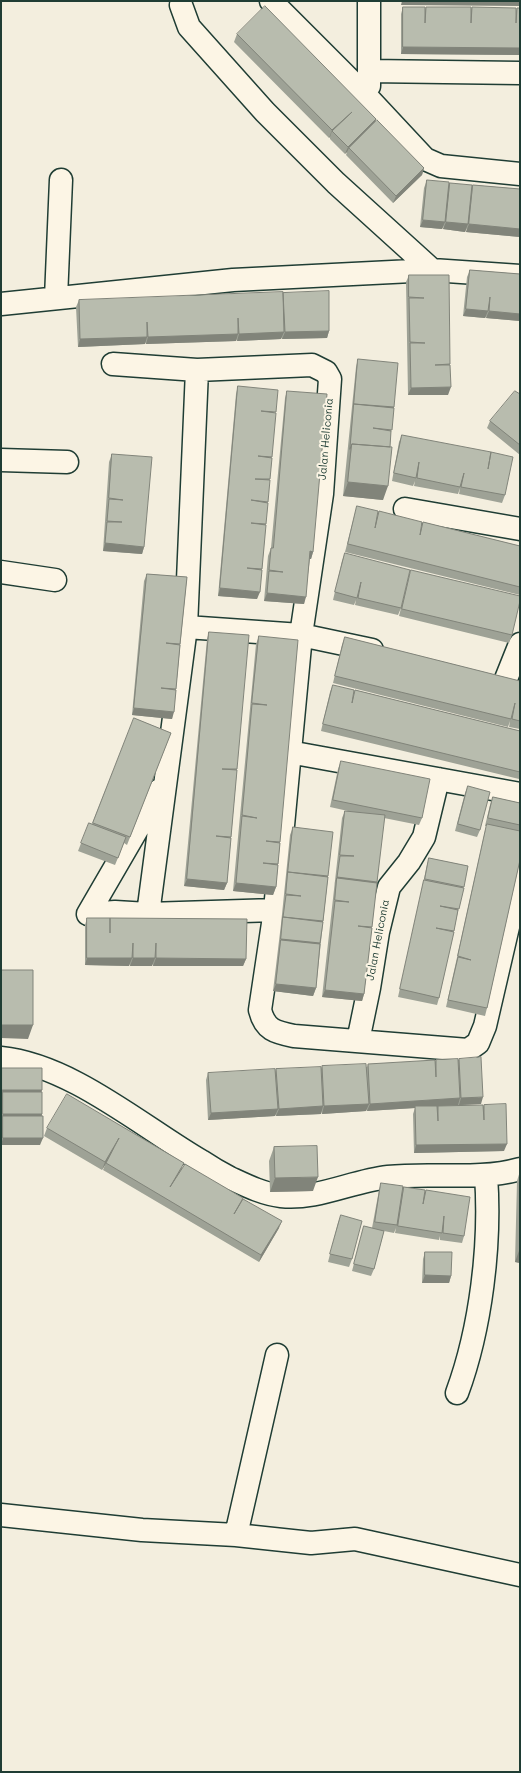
<!DOCTYPE html>
<style>
body{margin:0}
#map{position:relative;width:521px;height:1773px;overflow:hidden;background:#f3eede;font-family:Mali,sans-serif}
canvas{display:block}
.frame{position:absolute;inset:0;border:2px solid #1f3d34;pointer-events:none}
</style>
<div id="map">
<canvas width="521" height="1773"></canvas>
<div class="frame"></div>
</div>
<script>
const context = document.querySelector('canvas').getContext('2d');
context.lineJoin = 'round';
function stroke(path, color, width, dash) { context.strokeStyle = color; context.lineWidth = width; context.lineCap = dash ? 'butt' : 'round'; context.setLineDash(dash || []); context.stroke(path); }
function fill(path, color) { context.fillStyle = color; context.fill(path, 'evenodd'); }
function write(font, color, halo, rows, align = 'center') {
  context.font = font + ' Mali,sans-serif'; context.lineWidth = 4; context.setLineDash([]); context.textBaseline = 'middle'; context.strokeStyle = halo; context.fillStyle = color; for (const [text, x, y, turn = 0] of rows) {
    context.save(); context.translate(x, y); context.rotate((+turn || 0) * Math.PI / 180); context.textAlign = isNaN(turn) ? turn : align; if (halo) context.strokeText(text, 0, 0); context.fillText(text, 0, 0); context.restore();
  }
}
const minor = new Path2D(`
 M271,1l98,98 56,60 16,7 79,8
 M369,1v85
 M181,5l8,22 76,85 71,71 96,87
 M369,71l151,2
 M56,298l5,-118
 M1,304l232,-24 199,-10 88,6
 M113,364l84,6 115,-5 14,7 4,7 -8,115 -21,141 -26,275 -15,100c5,20 15,22 34,26l174,14 10,-7 7,-17 35,-151
 M1,460l66,2
 M405,509l115,20
 M1,572l54,8
 M186,627l115,8 71,15
 M506,679l14,-35
 M289,752l231,42
 M88,914l27,-2 33,2 127,-4
 M88,914l72,-124
 M148,914l38,-287 11,-257
 M358,1041l11,-53 9,-56 11,-45 20,-25 15,-25 14,-58
 M1,1058c70,7 140,68 200,103 9,6 19,12 29,17 15,7 33,16 51,18 36,4 71,-15 107,-19 44,-5 89,4 132,-8
 M457,1393c24,-65 34,-149 29,-218
 M1,1515l141,15 94,5 75,8 44,-4 165,36
 M236,1535l41,-180`);
stroke(minor, '#1f3d34', 25);
stroke(minor, '#fcf5e5', 22);
fill(new Path2D(`
 M403,7l22,3 1,-3 45,3 1,-3 44,4 1,-3 3,47 -119,-1v-40z
 M237,34l139,87 48,47 -2,7 -29,28 -47,-48 1,-3 -2,2 -15,-15v-2l-1,1 -95,-96z
 M427,180l21,7 2,-4 21,5 2,-3 47,4v48l-54,-5 1,-4 -2,4 -22,-3 1,-3 -2,3 -22,-2 4,-39z
 M470,270l50,4v47l-34,-3 1,-2 -2,2 -22,-2 4,-39z
 M409,275l41,89 -2,31h-40l-2,-113z
 M283,293l46,38 -2,7 -45,1v-2l-1,2 -44,2v-2l-1,2 -90,3 -1,-2v2l-67,3 -2,-40 3,-7 204,-5z
 M358,359l36,48 -11,93 -40,-4 4,-40 9,-89z
 M238,386l37,27 -13,156 -5,30 -39,-3 18,-202z
 M287,391l26,161 -2,7h-1l-6,45 -40,-3 4,-45 3,-8 14,-150z
 M520,394v61l-33,-27 3,-7z
 M402,435l88,22 1,-5 14,43 -3,8 -43,-9 1,-6 -2,6 -44,-8 1,-5 -2,5 -21,-5 7,-39z
 M112,454l32,93 -2,7 -39,-3 6,-89z
 M357,506l20,11 2,-6 43,16 1,-5 97,24v49l-175,-43 10,-39z
 M345,553l56,55 -3,7 -43,-10 1,-5 -2,5 -21,-5 9,-39z
 M411,570l101,65 -3,8 -110,-27 10,-39z
 M147,574l40,3 -11,112 -4,30 -40,-4 12,-134z
 M209,632l28,137 -10,114 -3,7 -40,-4 23,-247z
 M259,636l21,207 -4,44 -3,8 -40,-4 23,-247z
 M345,637l175,44v48l-11,-2 1,-6 -2,6 -175,-44 9,-38z
 M333,685l20,11 2,-6 165,41v44l-1,4 -198,-48 9,-39z
 M134,718l37,15 -44,112 -3,-2 -9,22 -37,-14 11,-28 3,1z
 M341,761l81,57 -3,7 -35,-7 -20,176 -2,7 -40,-4 20,-179 3,-7h3l-18,-4 8,-38z
 M468,786l12,44 -3,7 -22,-6 10,-38z
 M493,797l27,6v57l-33,148 -2,8 -39,-9 39,-176 2,-5h-2l5,-21z
 M293,827l35,50 -12,111 -3,8 -40,-5 8,-67 9,-89z
 M429,858l39,8 -29,132 -2,7 -39,-8 29,-132z
 M87,918l23,3v-3l136,41 -3,7h-90v-3l-1,3h-22v-3l-1,3 -44,-1v-40z
 M459,1059l22,45 -18,1 20,2 1,-2 20,46 -90,2 -1,-39 2,-6 -48,3v-2l-1,2 -44,3 -1,-3v3l-45,2v-2l-1,2 -67,4 -2,-40 2,-7 67,-1 1,-3h45l1,-3 45,1 1,-3 67,-2 1,-2 22,1z
 M2,1068l40,24v24l-2,29h-39v-74z
 M47,1128l135,40 97,60 -20,34 -156,-92 2,-5 -3,5 -58,-34z
 M274,1147l39,44 -43,1 -1,-31z
 M520,1171v92l-5,-1 2,-81z
 M381,1183l21,9 2,-5 21,7 1,-4 38,46 -2,7 -22,-3v-4l-1,4 -44,-7 1,-5 -2,5 -10,-2 -10,38 -3,7 -19,-5 10,-38 2,-7 8,2 7,-38z
 M341,1215l11,44 -3,8 -21,-5 10,-39z
 M425,1252l26,24 -2,7h-27l1,-24z`), '#9ea296');
fill(new Path2D(`
 M402,1h118v5l-119,-1z
 M403,47l117,1v7l-119,-1z
 M352,112l-20,19 -2,6 -1,1 3,-8z
 M376,119l-2,7 -25,22 -2,4 -2,2 3,-7z
 M424,168l-2,7 -29,28 3,-7z
 M423,220l22,2 -3,7 -22,-2z
 M446,222l22,2 -3,8 -22,-3z
 M469,224l51,5v8l-54,-5z
 M466,309l22,2 -3,7 -22,-2z
 M489,311l31,3v7l-34,-3z
 M329,331l-2,7 -45,1 3,-7z
 M284,332l-3,7 -44,2 2,-7z
 M238,334l-2,7 -90,3 2,-7z
 M147,337l-2,7 -67,3 2,-8z
 M451,387l-3,8h-40l3,-7z
 M354,404l40,3 -3,8 -37,-11 -3,7z
 M348,482l40,4 -5,14 -40,-4z
 M105,543l39,4 -2,7 -39,-3z
 M310,551l3,1 -2,7h-3z
 M220,588l40,4 -3,7 -39,-3z
 M267,593l39,4 -2,7 -40,-3z
 M134,708l40,4 -2,7 -40,-4z
 M288,872l-2,7 2,-7 40,4 -3,7z
 M337,877l40,5 -3,7 -37,-11 -3,7z
 M187,879l40,4 -3,7 -40,-4z
 M236,883l40,4 -3,8 -40,-4z
 M283,917l40,4 -3,7 -37,-11 -2,7z
 M281,939l39,4 -2,8 -37,-10z
 M87,958h45l-3,8 -44,-1z
 M133,958h22l-3,8h-22z
 M156,958l90,1 -3,7h-90z
 M276,984l40,4 -3,8 -40,-5z
 M325,990l39,4 -2,7 -40,-4z
 M1,1025h32l-5,14 -27,-1z
 M2,1090h40l-2,7 -37,-5 -2,4v-3z
 M483,1097l-2,7 -22,1 2,-7z
 M460,1098l-2,7 -43,3v-2v2l-48,3 3,-7z
 M369,1104l-3,7 -44,3 2,-8z
 M323,1106l-2,8 -45,2 3,-7z
 M278,1109l-3,7 -67,4 3,-7z
 M3,1114h39l-2,7 -37,-5 -2,5v-3z
 M3,1138h40l-3,7h-39z
 M119,1138l-14,27 -3,5 3,-8z
 M507,1144l-3,7 -90,2 2,-8z
 M318,1177l-5,14 -43,1 5,-14z
 M282,1221l-3,7 -20,34 2,-7z
 M520,1248v15l-5,-1z
 M425,1275l26,1 -2,7h-27z`), '#81847a');
const building = new Path2D(`
 M265,6l111,113 -28,28 -16,-16 20,-19 -20,18 -95,-96z
 M403,7h22v16l1,-16h45v16l1,-16 44,1v15l1,-15h3v40l-117,-1z
 M377,120l47,48 -28,28 -47,-48z
 M427,180l22,2 -4,40 -22,-2z
 M450,183l22,2 -4,39 -22,-2z
 M473,185l47,4v40l-51,-5z
 M470,270l50,4v40l-31,-3 1,-14 -2,14 -22,-2z
 M409,275h40l1,89 -15,1h15l1,22 -40,1 -1,-45h15l-15,-1 -1,-44h15l-15,-1z
 M329,291v40l-44,1 -2,-39z
 M283,292l1,40 -45,2 -1,-16v16l-90,3 -1,-15v15l-67,2 -1,-39z
 M358,359l40,4 -4,44 -40,-3z
 M238,386l40,4 -2,22 -15,-1 15,2 -4,44 -14,-1 14,2 -2,21h-15l15,1 -2,22 -17,-2 17,3 -2,21 -15,-1 15,2 -4,44 -15,-1 15,2 -2,22 -40,-4z
 M287,391l40,3 -14,158 -3,-1 -4,46 -39,-4 2,-22 14,1 -14,-2 2,-22h2z
 M515,391l5,3v51l-30,-24z
 M354,404l40,4 -2,22 -19,-2 18,3 -1,16 -38,-3 -2,5z
 M402,435l89,17 -3,17 3,-17 22,5 -8,38 -44,-8 3,-14 -4,14 -43,-9 2,-16 -3,16 -22,-5z
 M352,444l40,3 -4,39 -40,-4z
 M112,454l40,3 -8,90 -39,-4 2,-21h15l-15,-1 2,-22 14,1 -14,-2z
 M357,506l21,5 -3,17 4,-17 43,11 -2,13 3,-13 97,24v41l-172,-43z
 M345,553l65,17 -9,38 -43,-10 3,-16 -4,16 -22,-6z
 M411,570l109,26v5l-8,34 -110,-26z
 M147,574l40,3 -7,67 -14,-1 14,2 -4,44 -15,-1 15,2 -2,22 -40,-4z
 M209,632l40,3 -12,134h-15l15,1 -6,67 -15,-1 15,2 -4,45 -40,-4z
 M259,636l39,4 -18,202 -14,-1 14,2 -2,21 -15,-1 15,2 -2,22 -40,-4 6,-67 15,2 -15,-3 10,-111 15,1 -15,-2z
 M345,637l175,44v40l-8,-2 3,-16 -4,16 -176,-43z
 M333,685l21,5 -2,13 3,-13 165,41v41l-197,-48z
 M134,718l37,15 -41,104 -37,-14z
 M341,761l89,18 -8,39 -89,-18z
 M468,786l22,6 -10,38 -22,-6z
 M493,797l27,6v22l-32,-7z
 M345,811l40,4 -8,67 -40,-5 3,-21h14l-14,-1z
 M89,823l37,14 -8,21 -37,-15z
 M487,824l33,7v29l-33,148 -39,-8 10,-43 13,3 -13,-4z
 M293,827l40,5 -5,44 -40,-4z
 M429,858l39,8 -4,21 -39,-8z
 M288,872l40,5 -5,44 -40,-4 3,-22 15,1 -15,-2z
 M337,878l40,5 -5,44 -14,-1 14,2 -8,66 -39,-4 10,-89 14,1 -14,-2z
 M424,880l40,8 -5,21 -19,-3 18,4 -4,21 -18,-3 18,4 -15,66 -39,-9z
 M283,917l40,5 -3,21 -39,-4z
 M87,918h23v15v-15l137,1 -1,40 -90,-1v-15l-1,15h-22v-15l-1,15h-45z
 M281,940l39,4 -4,44 -40,-4z
 M1,970h32v55h-32z
 M481,1057l2,40 -22,1 -2,-39z
 M458,1059l2,39 -90,6 -2,-40 67,-4 1,17v-17z
 M366,1064l3,40 -45,2 -2,-40z
 M321,1067l2,39 -44,3 -3,-40z
 M2,1068h40v22h-40z
 M275,1069l3,40 -67,4 -3,-40z
 M3,1092h39v22h-39z
 M67,1094l117,69 -14,24 15,-23 58,34 -9,16 9,-15 39,22 -21,34 -155,-92 13,-25 -14,24 -58,-34z
 M506,1104l1,40 -91,1 -1,-39h22l1,15v-15l45,-1 1,15v-15z
 M3,1116h40v22h-40z
 M317,1146l1,31 -43,1 -1,-31z
 M381,1183l22,3 -6,39 -22,-3z
 M404,1187l21,3 -2,14 3,-14 44,7 -6,39 -21,-3 1,-17 -2,17 -44,-7z
 M341,1215l21,6 -10,38 -22,-5z
 M364,1226l20,5 -10,38 -20,-5z
 M425,1252h27l-1,24 -26,-1z`);
fill(building, '#b8bcae');
stroke(building, '#81847a', 1);
write('11px', '#1f3d34', '#fcf5e5', [
 ["Jalan Heliconia",326,439,-85],
 ["Jalan Heliconia",378,940,-79]
]);
</script>
